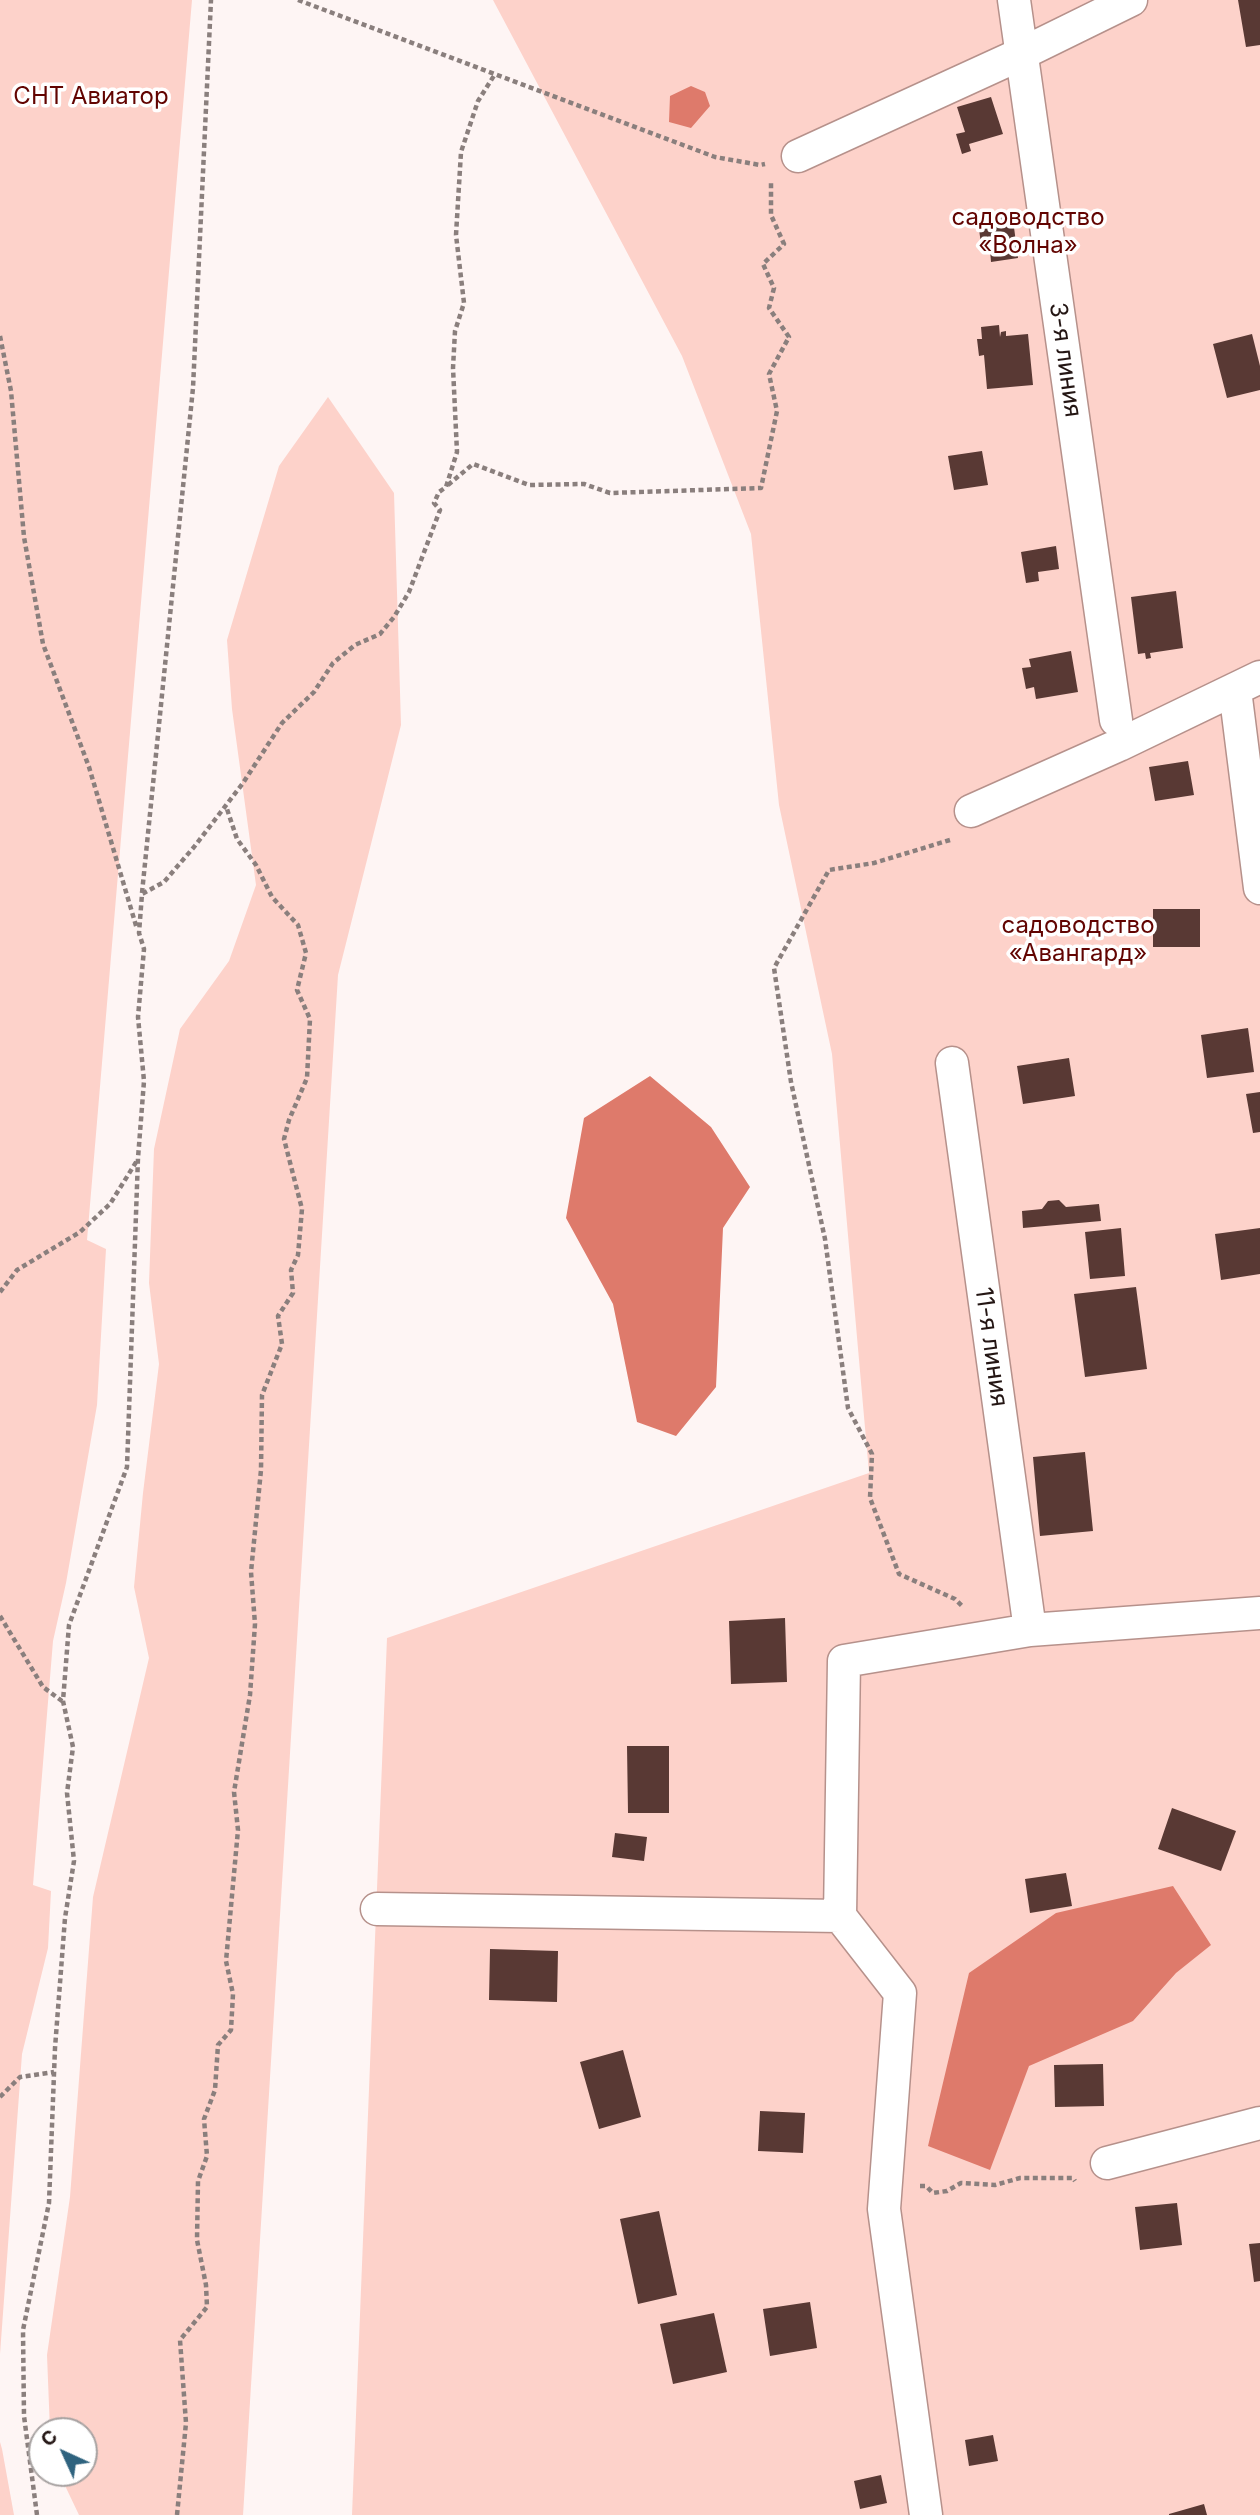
<!DOCTYPE html>
<meta charset="utf-8">
<style>
body{margin:0}
#map{position:relative;width:1260px;height:2515px;overflow:hidden;background:#fef5f4;font-family:Inter,sans-serif}
canvas{display:block}
.north{position:absolute;left:28px;top:2417px;width:70px;height:70px;box-sizing:border-box;background:#fff;border:2px solid #a7a2a1;border-radius:50%;rotate:315deg;font-size:19px;font-weight:700;line-height:28px;text-align:center;color:#241614}
.north::after{content:'';display:block;margin:auto;width:24px;height:32px;background:#2f637f;clip-path:polygon(50% 0,100% 100%,50% 72%,0 100%)}
</style>
<div id="map">
<canvas width="1260" height="2515"></canvas>
<div class="north">С</div>
</div>
<script>
const context = document.querySelector('canvas').getContext('2d');
context.lineJoin = 'round';
function fill(path, color) { context.fillStyle = color; context.fill(path, 'evenodd'); }
function stroke(path, color, width, dash) { context.strokeStyle = color; context.lineWidth = width; context.lineCap = dash ? 'butt' : 'round'; context.setLineDash(dash || []); context.stroke(path); }
function write(font, color, halo, rows, align = 'center') {
  context.font = font + ' Inter,sans-serif'; context.lineWidth = 7; context.setLineDash([]); context.textBaseline = 'middle'; context.strokeStyle = halo; context.fillStyle = color; for (const [text, x, y, turn = 0] of rows) {
    context.save(); context.translate(x, y); context.rotate((+turn || 0) * Math.PI / 180); context.textAlign = isNaN(turn) ? turn : align; if (halo) context.strokeText(text, 0, 0); context.fillText(text, 0, 0); context.restore();
  }
}
fill(new Path2D(`
 M0,0h192l-105,1240 19,9 -9,156 -31,178 -13,58 -20,244 18,6 -3,57 -26,106 -22,300z
 M493,0h767v2515h-908l35,-877 482,-165 -37,-419 -53,-249 -28,-271 -69,-178z
 M328,397l66,96 7,232 -63,250 -95,1540h-164l-20,-42h25v-42h-34l-3,-76 23,-158 23,-300 56,-239 -15,-71 9,-94 16,-129 -10,-81 5,-134 26,-120 49,-68 27,-76 -24,-176 -5,-69 52,-174z
 M0,2442l2,7 12,66h-14z`), '#fdd2ca');
fill(new Path2D(`
 M691,86l14,6 5,14 -19,22 -22,-6 1,-26z
 M650,1076l61,51 39,60 -27,41 -7,159 -40,49 -39,-14 -24,-118 -47,-86 18,-100z
 M1173,1886l38,59 -35,28 -43,48 -104,45 -39,104 -62,-24 41,-173 87,-60z`), '#de7a6b');
fill(new Path2D(`
 M1238,0h22v45l-14,2z
 M991,97l12,37 -34,10 2,7 -9,3 -6,-20 9,-2 -8,-25z
 M1012,212l6,46 -27,4 -1,-12 -8,2 -3,-23 12,-1 -2,-13z
 M999,325l1,12 1,-5 5,-1v5l22,-2 5,51 -46,4 -3,-34 -5,1 -2,-17h5l-1,-12z
 M1252,334l8,32v24l-33,8 -14,-54z
 M982,451l6,34 -34,5 -6,-34z
 M1056,546l3,23 -21,3 1,9 -13,2 -5,-31z
 M1176,591l7,57 -33,5 1,5 -5,1 -1,-6 -7,1 -7,-57z
 M1071,651l7,41 -42,7 -2,-12 -8,2 -4,-21 9,-1 -2,-8z
 M1188,761l6,34 -39,6 -6,-34z
 M1153,909h47v38h-47z
 M1248,1028l6,44 -47,6 -6,-43z
 M1069,1058l6,38 -52,8 -6,-38z
 M1260,1092v40l-7,1 -7,-39z
 M1059,1200l7,7 33,-3 2,17 -78,7 -1,-17 20,-2 6,-8z
 M1121,1228l4,48 -35,3 -5,-47z
 M1260,1228v46l-39,6 -6,-46z
 M1136,1287l11,82 -62,8 -11,-83z
 M1085,1452l8,79 -53,5 -7,-79z
 M785,1618l2,64 -56,2 -2,-63z
 M627,1746h42v67h-41z
 M1172,1808l64,23 -15,40 -63,-22z
 M615,1833l32,4 -3,24 -32,-4z
 M1066,1873l6,33 -42,7 -5,-34z
 M490,1949l68,2 -1,51 -68,-2z
 M623,2050l18,67 -42,12 -19,-67z
 M1103,2064l1,42 -49,1 -1,-42z
 M760,2111l45,2 -2,40 -45,-2z
 M1177,2203l5,42 -42,5 -5,-43z
 M659,2211l18,84 -39,9 -18,-85z
 M1260,2243v38l-6,1 -5,-38z
 M810,2302l7,46 -47,8 -7,-47z
 M714,2313l13,59 -54,12 -13,-60z
 M993,2435l5,26 -29,5 -4,-26z
 M881,2475l6,28 -27,6 -6,-28z
 M1204,2504l3,11h-38v-1z`), '#593934');
const street = new Path2D(`
 M1014,0l102,720
 M798,156l223,-102 110,-54
 M1235,690l25,198
 M971,811l148,-66 141,-68
 M952,1063l78,567
 M377,1909l463,7
 M1107,2163l153,-40
 M926,2515l-42,-306 16,-216 -60,-77 4,-255 186,-31 230,-17`);
stroke(street, '#b6918b', 35);
stroke(new Path2D(`
 M298,0l417,157 45,8 5,-1
 M0,336l11,55 13,146 19,107 46,123 48,162
 M448,485l25,-21 56,21 55,-1 26,9 151,-5 16,-77 -8,-37 20,-37 -20,-29 5,-20 -11,-24 21,-20 -13,-29v-34
 M950,840l-76,23 -45,7 -55,98 17,114 34,157 23,169 24,46 -2,44 29,76 56,25 7,7
 M142,893l51,-505 18,-388
 M0,1292l17,-22 63,-38 30,-28 28,-45
 M0,1616l43,71 19,14
 M0,2097l20,-20 34,-5
 M920,2186h6l7,7 14,-2 14,-8 34,2 25,-7h53l2,3
 M37,2515l-13,-99 -1,-86 26,-127 6,-155 10,-130 9,-57 -7,-68 6,-46 -10,-46 6,-76 58,-158 11,-309 6,-77 -6,-64 6,-68 -5,-16 3,-39 22,-12 30,-35 49,-64 39,-60 32,-31 19,-29 22,-18 25,-11 14,-17 15,-25 31,-82 -6,-7 5,-11 7,-5 11,-35 -4,-84 2,-37 9,-28 -8,-68 5,-83 17,-51 17,-27
 M177,2515l9,-92 -6,-83 27,-33 -1,-22 -9,-45 1,-59 9,-25 -3,-37 11,-29 3,-45 13,-15 2,-36 -7,-33 12,-131 -4,-38 16,-97 5,-71 -4,-52 10,-102 1,-75 20,-51 -4,-28 15,-23 -2,-23 7,-15 4,-46 -18,-70 5,-19 18,-42 3,-59 -13,-29 9,-37 -8,-28 -26,-28 -16,-32 -19,-26 -11,-33`), '#8a7f7d', 4.5, [5, 3.5]);
stroke(street, '#fff', 32);
write('24px', '#620401', '#fff', [
 ["СНТ Авиатор",91,97],
 ["садоводство",1028,218],
 ["«Волна»",1028,246],
 ["садоводство",1078,926],
 ["«Авангард»",1078,954]
]);
write('24px', '#241614', '#fff', [
 ["3-я линия",1065,360,82],
 ["11-я линия",991,1347,82]
]);
</script>
